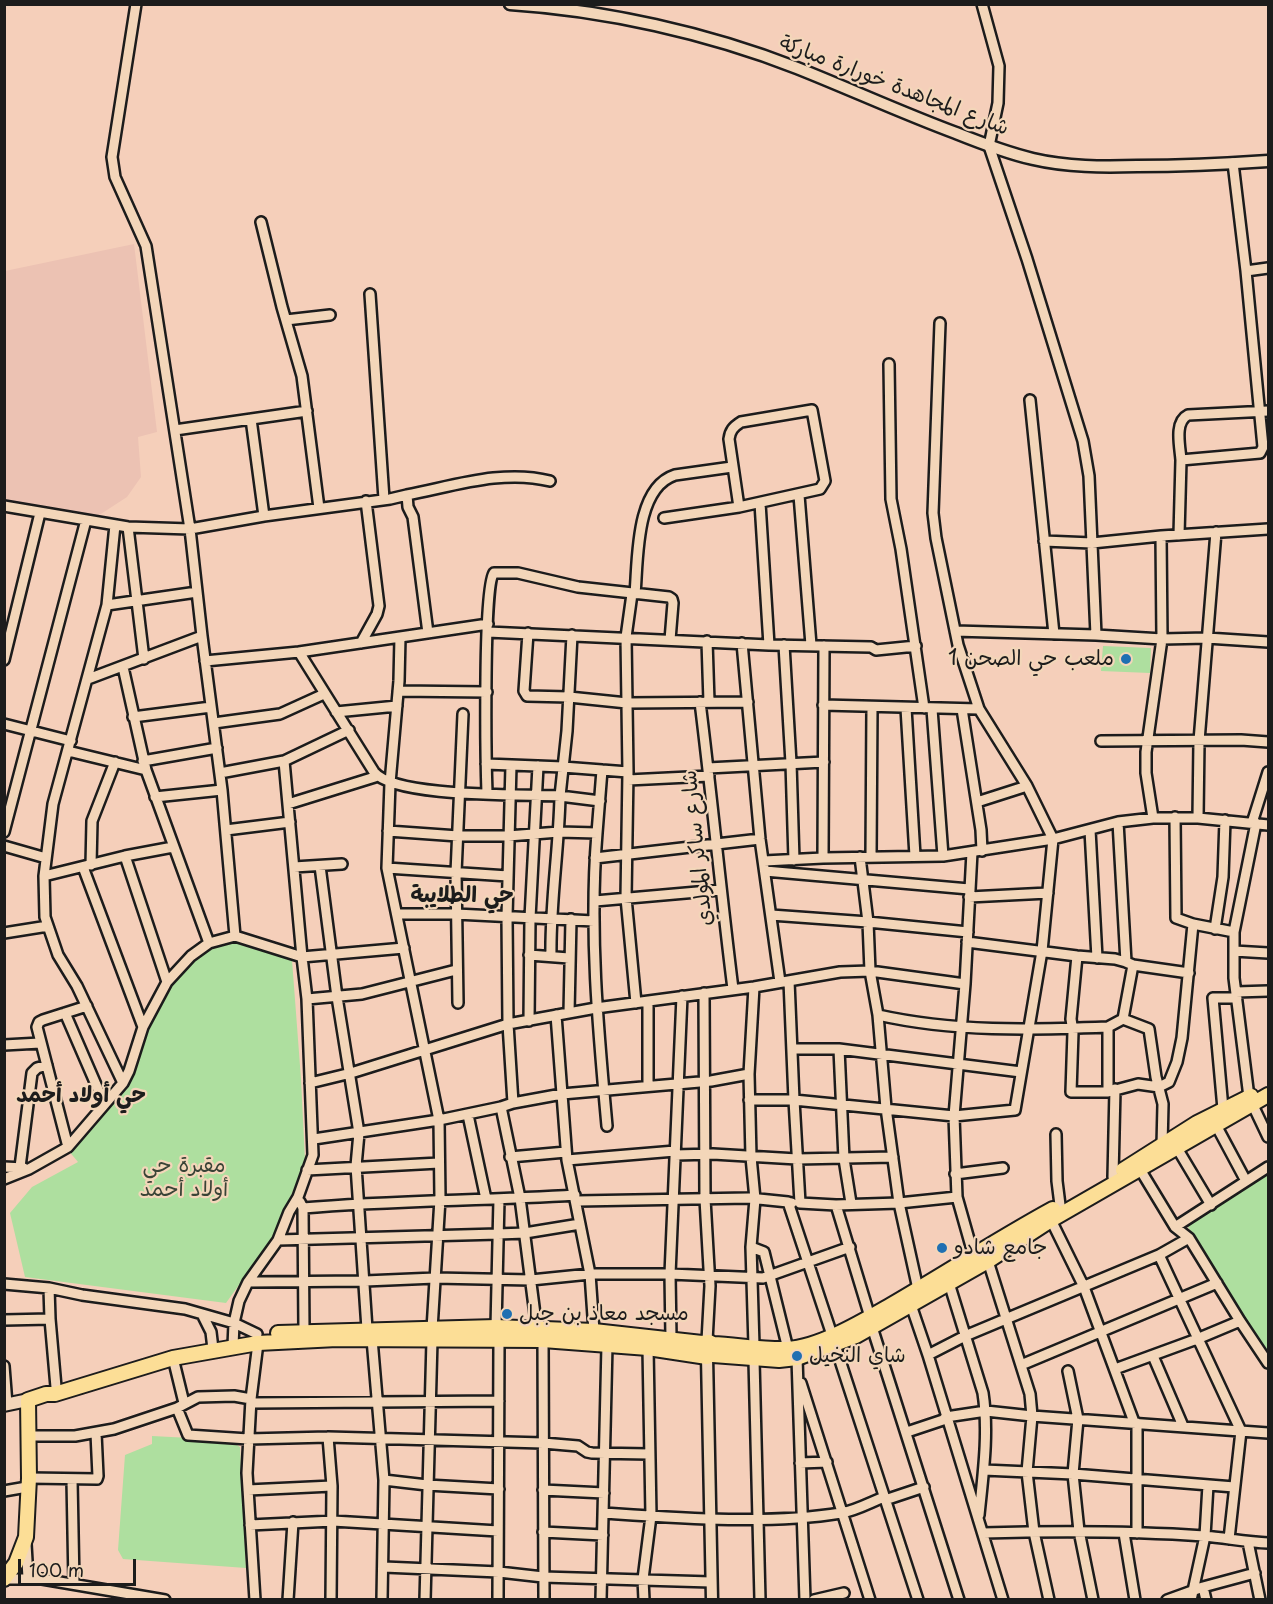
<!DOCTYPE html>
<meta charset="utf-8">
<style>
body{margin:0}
#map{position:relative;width:1273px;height:1604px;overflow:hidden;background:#f5cfba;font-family:"Playpen Sans",sans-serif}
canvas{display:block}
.frame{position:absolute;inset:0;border:6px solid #1c1c1c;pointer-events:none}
.scale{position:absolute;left:18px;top:1559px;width:118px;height:27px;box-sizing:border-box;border:3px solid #1c1c1c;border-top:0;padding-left:8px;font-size:18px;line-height:21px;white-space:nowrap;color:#1c1c1c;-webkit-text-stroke:4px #f3d6b9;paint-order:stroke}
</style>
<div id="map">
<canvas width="1273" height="1604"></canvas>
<div class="frame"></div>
<div class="scale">100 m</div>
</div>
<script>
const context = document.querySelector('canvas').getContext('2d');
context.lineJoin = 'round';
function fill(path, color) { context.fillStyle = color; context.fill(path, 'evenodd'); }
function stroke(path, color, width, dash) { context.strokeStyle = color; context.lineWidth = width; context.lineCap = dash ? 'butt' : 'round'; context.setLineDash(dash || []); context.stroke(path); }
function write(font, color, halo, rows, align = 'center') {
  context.font = font + ' "Playpen Sans","Playpen Sans Arabic",sans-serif'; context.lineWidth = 4.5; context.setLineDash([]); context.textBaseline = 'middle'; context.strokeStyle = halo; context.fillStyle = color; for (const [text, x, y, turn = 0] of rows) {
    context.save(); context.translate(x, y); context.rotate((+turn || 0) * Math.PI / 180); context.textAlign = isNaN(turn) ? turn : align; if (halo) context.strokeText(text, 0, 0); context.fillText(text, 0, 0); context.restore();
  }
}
fill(new Path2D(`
 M134,244l23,188 -19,5 3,40 -14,20 -37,24 -85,-19v-231z`), '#ecc2b3');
fill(new Path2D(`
 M1103,646l48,2 -1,25 -49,-2z
 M228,931l52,20 12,9 9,119 4,81 -28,72 -51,71 -201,-26 -15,-64 22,-26 46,-25 -10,-12 60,-71 16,-52 23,-47 25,-30z
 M1268,1170v183l-11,-13 -71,-116z
 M152,1436l77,4 11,7 6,121 -123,-9 -5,-9 7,-95 27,-11z`), '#aedf9f');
const minor = new Path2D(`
 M136,4l-24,153 3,20 31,69 44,283 74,-13 126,-17 17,-4 1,12 5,10 15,116
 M982,4l17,62 -1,37 -9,43 38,113 56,182 6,35 7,159
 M1233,163l13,108 22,-3
 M261,222l21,85 20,69 17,132
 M370,294l14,205
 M286,320l44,-5
 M889,364l2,135 10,50 23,159
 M1030,400l24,234
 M251,419l13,97
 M175,430l132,-19
 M1181,460c-1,-14 -7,-38 7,-45l80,-4
 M407,495c47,-9 96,-26 143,-14
 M799,495l12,150
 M760,503l9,142
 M4,506l124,21 62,2 12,107 20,154 13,146
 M664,518l75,-11 81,-18 5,-8 -13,-71 -71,12c-8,5 -11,9 -12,17l10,68
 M115,525l-8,80 -54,199 -9,72 1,41 13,38 19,31 46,97
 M128,527l16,132
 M1179,535l2,-75 79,-7 3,-6 -17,-176
 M1044,541l48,2 69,-7 107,-7
 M632,594l-6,43 2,135 -2,126 10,105
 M635,594c3,-34 0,-106 40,-119l57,-8
 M107,605l90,-13
 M955,631l141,4 66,4 45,-1 61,4
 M488,632l281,13 102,2 5,3 40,-4
 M528,633l-4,58 3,5 42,1 58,6 121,-1
 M572,635l-5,96 -7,65 40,5
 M400,637l-1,44 -9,102 -3,85 52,252 1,79 -8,130
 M707,641l2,61
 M361,643l16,-29 2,-8 -13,-105
 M742,643l18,196 20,143
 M784,645l7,118 3,97
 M299,652l189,-28
 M4,660l36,-147
 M205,661l94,-9 75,120c21,26 150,22 186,24 -1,53 -10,107 -9,160
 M123,667l23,103 63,173
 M88,679l114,-43
 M398,691l89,1
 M700,702c12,96 21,192 33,287
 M823,705l156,4
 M906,708l9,148
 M932,709l11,147
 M962,709l19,121 1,21
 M336,712l61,-6
 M133,717l78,-10
 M214,723l66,-9 44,-20
 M4,724l67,17
 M1101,741l140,-1 27,2
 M68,751l78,19
 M143,761l74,-13
 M284,761l18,196 102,-9
 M486,764l77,3 65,5
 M511,765l-4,152 1,107 5,79
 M708,768l116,-6
 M220,773l64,-12 65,-31
 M628,780l81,-4
 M487,793c-1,-28 -4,-208 7,-220h24l60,14 91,10 3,2 1,4 -3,37
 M155,797l67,-7
 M977,802l50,-16
 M288,804l90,-28
 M1175,817l1,101 17,6 41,8
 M1153,818l-7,-45v-21l16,-113 -1,-103
 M1198,818l1,-77 17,-209
 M1252,823l16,-51
 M1256,823l-22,109v46l15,119 19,40
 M226,830l64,-8
 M1090,830l7,128
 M388,831l70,5h50l51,-4 38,1c-8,98 1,195 10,293
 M4,832l82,-312
 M597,833l5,-63
 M4,846l42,12
 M972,852l-7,132 -11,132 3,81 17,60 14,4 42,133 2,22 -5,56 7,60 15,68
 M125,856l42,126
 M871,856l1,-149
 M860,857l8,65 2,49 8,44 8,93 13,95 19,86
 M595,858l165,-19
 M823,858l1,-212
 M764,861l59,-3 120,-2 110,-17 65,-17 35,-4h45l70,7
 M91,865l1,-44 23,-59
 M320,866l17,131 22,136 -3,33 11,163
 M83,867l60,160
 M294,867l48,-3
 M387,868l121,8
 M765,871l204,18
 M44,876l81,-20 48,-9
 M969,897l79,-4
 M595,901l125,-11
 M397,914h59l138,7
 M771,915l97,7 100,10
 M1215,929l8,-52 2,-57
 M4,933l44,-7
 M967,942l110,14 38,3 11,3
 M1234,951l34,2
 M529,955l40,3
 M1077,956l-6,63 2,13 -2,60h37l30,-8 21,3 10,-5 8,-20 5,-24 11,-114
 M1133,965l56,8
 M789,981l5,119 6,103 36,2 63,-2 58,-6
 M1236,992l32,-1
 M704,993l1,206 5,87 -3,55
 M307,999l55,-5 94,-24
 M648,1002v83
 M458,1003l-2,-130 7,-159
 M65,1013l39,90
 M569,1013l2,-94
 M556,1015l11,145 23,114 4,57
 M878,1015c76,17 152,15 230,12v65
 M1123,1019l26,10 7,48 7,27 -1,42
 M529,1021l1,-103 8,-152
 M1108,1027l15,-8 10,-54 -7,-3 -8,-140
 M4,1045l36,-2
 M792,1049h47
 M310,1083l41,-10 157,-49 88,-16 158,-21 86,-15 30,-1 95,13
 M749,1100h45l160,16 61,-6 27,-159 11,-112 -26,-53 -48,-77 -21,-64 -22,-107 -3,-25 7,-190
 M501,1107l19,91 17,132
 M1223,1109l-10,-111h24
 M468,1115l18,84
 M1216,1125l30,56
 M1056,1134l1,47 3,24
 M314,1139l125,-19 62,-13 12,-4 49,-9 149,-13 38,-7
 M68,1147l-31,-120 2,-5 4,-2 44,-14
 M1177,1148l34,57
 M675,1155l38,-1 84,5 96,-2
 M510,1157l56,-5
 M567,1160l108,-9
 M1138,1166l37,61 14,11 51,83 28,42
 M4,1167l20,1
 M20,1167l12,-94 5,-5 10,-3
 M307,1170l132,-7
 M955,1174l48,-6
 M1113,1177l2,-88
 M4,1179l25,-10 39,-22 55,-64 6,-12 14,-44 24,-45 24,-26 18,-13 26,-7 67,21 5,42 6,156 -15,42 -9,15 -11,28 -30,42 -9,19 -5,22 -1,23
 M577,1201l172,-3 39,4
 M300,1202l3,6 1,123
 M792,1203l-4,-1 44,133
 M851,1203l-7,-44 -5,-110 182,23
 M836,1205l34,112
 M303,1208c91,-8 182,-7 272,-13
 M1051,1220l33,67 50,135
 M1175,1227l93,-60
 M278,1240l220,-6 27,-1 55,-9
 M751,1247l13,5 24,97
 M1159,1255l82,176 -12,108
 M248,1282l117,-1 70,-3 96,2 59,-6h80l93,4 87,-31
 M949,1283l34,110c6,40 0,82 -4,122
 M4,1284l45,4 33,7 103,14 49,14 23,11
 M49,1288l1,31 6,68
 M911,1305l17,50 75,245
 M202,1314l9,18 2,17
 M4,1320l46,-1
 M496,1327l3,-128
 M872,1327l87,273
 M671,1338l-1,-64 12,-278
 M372,1339l12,141 -2,120
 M543,1340l1,260
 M835,1345l83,255
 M754,1346l-3,-99 4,-48 -4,-42 -2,-83 5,-87
 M928,1355l37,-19 194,-81 30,-17
 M1153,1356l30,70
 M173,1358l11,45
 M797,1358l8,242
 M754,1360l6,240
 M1021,1365l196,-82
 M4,1366l3,38
 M1115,1369l82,-30 43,-18
 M1068,1371l10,48 -5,55 6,57 14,69
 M801,1383l69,217
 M252,1403l247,-2
 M177,1408l11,27 60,4 80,-2 215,6 35,3 9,6 5,1 57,1
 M1137,1423v110
 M907,1432l36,-12 3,-3 40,-6 46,5 236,17
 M30,1436h45l39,-7 63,-21 21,-11 36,-1 17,3
 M328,1437l4,49 -1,114
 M800,1463l27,-1
 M984,1470l89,4 161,13
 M29,1478l68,1 1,-3 -2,-43
 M72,1480l2,104
 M384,1480l43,5 72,4
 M248,1490l84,-4
 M543,1490l61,3
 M4,1491l23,-4
 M885,1500l39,-13
 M604,1513c74,5 164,12 237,0 14,-2 30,-11 43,-16
 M250,1525l83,-4 165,10
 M543,1532l60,3
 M983,1533c74,-2 148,-2 221,3 22,2 43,6 64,7
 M1124,1533l11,67
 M1248,1542l12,58
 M26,1544l2,34
 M384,1567l115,5 44,5 168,5
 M5,1579h37l123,21
 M1203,1587l52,-14
 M255,1600l-8,-127 4,-74 7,-56
 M288,1600l5,-78
 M425,1600l7,-260
 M498,1600l1,-261
 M601,1600l6,-255
 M644,1600l-1,-21 8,-63 -3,-168
 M814,1600l30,-7
 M1167,1600l36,-13 3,13
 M1191,1600l14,-64 3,-51`);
const tertiary = new Path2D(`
 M510,4c94,6 198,29 287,64 53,21 105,45 159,65 25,10 51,20 77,26 34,8 70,8 104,7 44,0 88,-2 131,-5
 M707,1357l5,243`);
const secondary = new Path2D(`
 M4,1405l24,-5`);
const primary = new Path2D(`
 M1123,1170l74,-47 54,-27
 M278,1333l218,-6 98,4 108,12
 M713,1344c23,1 52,6 74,5 33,-2 76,-28 104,-44 55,-32 107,-66 162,-96
 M713,1355l66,5 18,-2 59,-22 132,-75 63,-41 217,-125
 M4,1579l12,-16 10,-26 3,-59 -1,-78 18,-6h9l118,-36 85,-15 79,-4 206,1 105,8 59,9 7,-4 -1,-9 -4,-2 -7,1 -3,6 3,6`);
stroke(minor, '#1c1c1c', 14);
stroke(tertiary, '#1c1c1c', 15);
stroke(secondary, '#1c1c1c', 16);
stroke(primary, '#1c1c1c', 18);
stroke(minor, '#f3d6b9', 9);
stroke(tertiary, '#f3d6b9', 10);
stroke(secondary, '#f3d6b9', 12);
stroke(primary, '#fcde96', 14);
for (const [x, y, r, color] of [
 [1126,659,6,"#1f6fb2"],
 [942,1248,6,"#1f6fb2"],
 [507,1314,6,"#1f6fb2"],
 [797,1356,6,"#1f6fb2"]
]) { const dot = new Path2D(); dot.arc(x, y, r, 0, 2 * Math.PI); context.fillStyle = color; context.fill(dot); stroke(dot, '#f3d6b9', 2); }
write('21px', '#1c1c1c', '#f3d6b9', [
 ["شارع المجاهدة خورارة مباركة",894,86,21],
 ["شارع ساكر المولدي",698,848,-96]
]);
write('21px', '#1c1c1c', '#f3d6b9', [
 ["ملعب حي الصحن 1",1114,659,"right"],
 ["جامع شادو",954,1248],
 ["مسجد معاذ بن جبل",519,1314],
 ["شاي النخيل",809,1356]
], 'left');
write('21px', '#394336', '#f3d6b9', [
 ["مقبرة حي",184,1166],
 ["أولاد أحمد",184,1190]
]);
write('bold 22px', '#1c1c1c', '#f3d6b9', [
 ["حي الطلايبة",462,896],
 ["حي أولاد أحمد",81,1096]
]);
</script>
